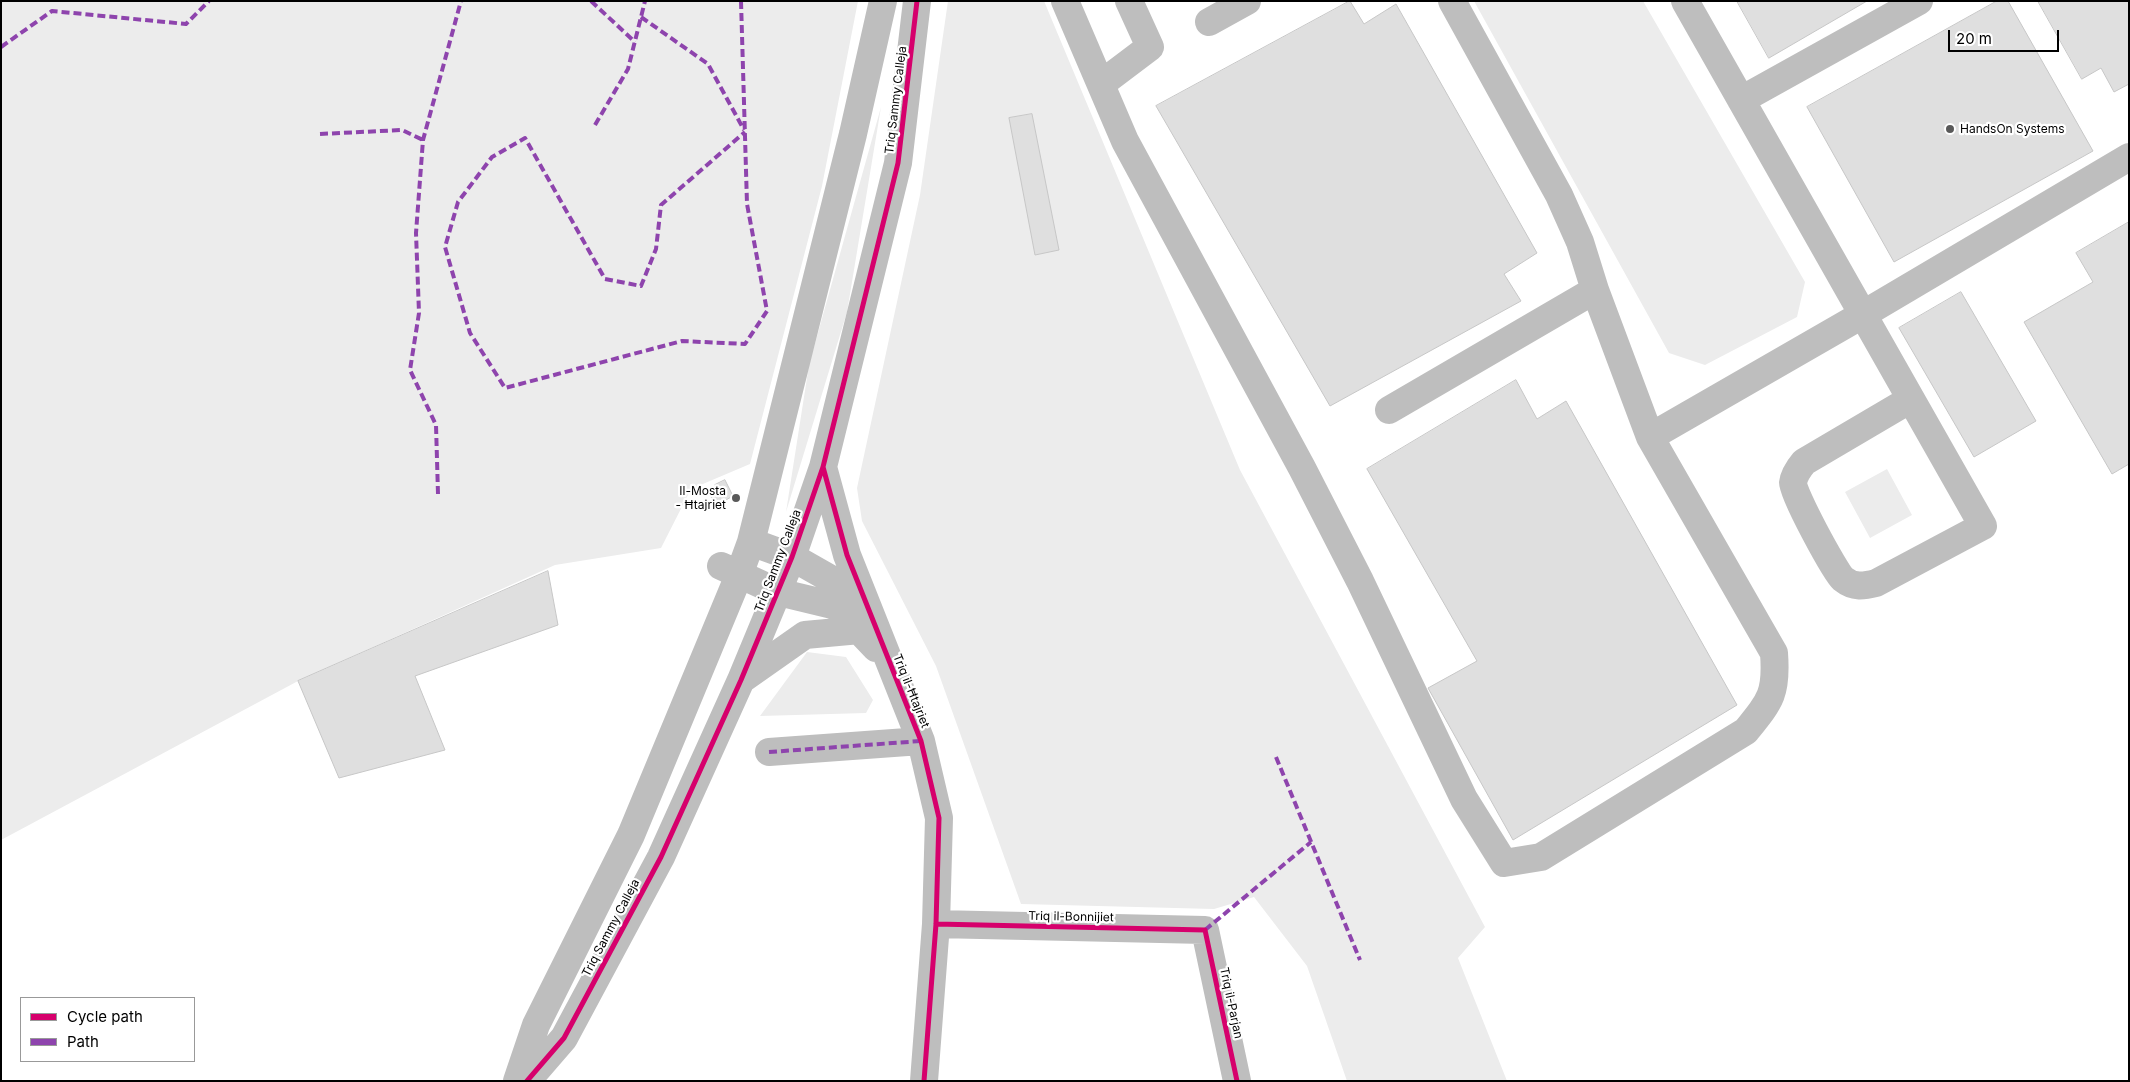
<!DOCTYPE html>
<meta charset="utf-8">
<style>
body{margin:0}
#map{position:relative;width:2130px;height:1082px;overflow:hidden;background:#fff;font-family:Inter,sans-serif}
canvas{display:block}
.frame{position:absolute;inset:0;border:2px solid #000;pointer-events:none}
.legend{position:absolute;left:20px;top:997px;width:175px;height:65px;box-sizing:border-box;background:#fff;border:1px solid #999;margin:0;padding:6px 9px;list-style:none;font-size:15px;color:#000}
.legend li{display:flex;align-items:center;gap:10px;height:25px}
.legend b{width:25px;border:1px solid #999}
.scale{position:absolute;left:1948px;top:30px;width:111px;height:22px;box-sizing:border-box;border:2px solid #000;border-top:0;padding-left:6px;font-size:15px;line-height:18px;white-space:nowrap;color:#000;-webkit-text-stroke:4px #fff;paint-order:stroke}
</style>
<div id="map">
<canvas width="2130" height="1082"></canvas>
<div class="frame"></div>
<ul class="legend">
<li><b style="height:6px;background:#d6006c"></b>Cycle path</li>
<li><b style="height:6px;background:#8e44ad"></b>Path</li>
</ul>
<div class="scale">20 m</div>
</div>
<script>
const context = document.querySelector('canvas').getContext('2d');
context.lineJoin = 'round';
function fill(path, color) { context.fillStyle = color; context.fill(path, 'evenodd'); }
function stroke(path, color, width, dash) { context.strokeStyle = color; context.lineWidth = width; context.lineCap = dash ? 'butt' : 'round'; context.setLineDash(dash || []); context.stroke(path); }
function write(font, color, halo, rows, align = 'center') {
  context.font = font + ' Inter,sans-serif'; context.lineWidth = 4.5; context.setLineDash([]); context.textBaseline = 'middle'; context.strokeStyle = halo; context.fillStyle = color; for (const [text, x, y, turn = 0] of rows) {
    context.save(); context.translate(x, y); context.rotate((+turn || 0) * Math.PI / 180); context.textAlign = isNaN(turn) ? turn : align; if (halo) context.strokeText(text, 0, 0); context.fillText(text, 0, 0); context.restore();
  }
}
fill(new Path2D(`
 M1,1h857l-36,185 -72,278 -59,25 -30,59 -106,17 -257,116 -297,159z
 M948,1h96l196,469 245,457 -27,31 49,123h-160l-40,-115 -53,-69 -40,12 -193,-5 -85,-238 -74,-145 -5,-33 63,-293z
 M1474,1h169l162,281 -8,35 -92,48 -36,-12z
 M881,107l-34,205 -61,200 23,-147z
 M1887,469l25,46 -42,23 -25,-46z
 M807,652l39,5 27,43 -7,13 -106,3z`), '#ececec');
const building = new Path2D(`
 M1350,1l14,23 32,-20 141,249 -33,21 17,27 -191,105 -174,-300z
 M1737,1h130l-98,57z
 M1997,1h11l85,150 -199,111 -87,-155z
 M2038,1h91v83l-15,8 -13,-24 -19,11z
 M1032,114l27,136 -24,5 -26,-137z
 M2129,222v242l-17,10 -88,-152 69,-40 -17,-29z
 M1961,292l75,129 -62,36 -75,-129z
 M1516,380l21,39 29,-18 171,304 -224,135 -85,-152 49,-27 -110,-192z
 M725,480l8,16 -16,9 -6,-8 8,-4 -4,-8z
 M548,571l10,54 -143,51 30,74 -106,28 -41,-97z`);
fill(building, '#dfdfdf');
stroke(building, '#c7c7c7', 1);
stroke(new Path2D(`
 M1065,1l60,140 177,327 58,113 104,218 40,64 37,-6 205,-126c25,-31 31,-38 28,-78l-124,-216 -55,-147 -15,-48 -21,-47 -107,-194
 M1685,1l298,525 -107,57c-12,3 -22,5 -33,-4 -8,-7 -51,-87 -50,-96 1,-8 6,-15 11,-21l107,-63
 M1209,22l38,-21
 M1101,84l49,-37 -21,-46
 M1741,100l178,-99
 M1389,410l206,-120
 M1650,437l212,-122 267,-158
 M823,467l24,88 74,186 18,77 -3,106 -12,157
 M751,542l41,15 51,29 20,21
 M721,566l57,26 58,14 40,42
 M741,680l64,-45 55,-5
 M769,752l152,-11
 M936,924l269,6 32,151
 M517,1081l19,-56 95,-190 108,-260 12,-33 102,-408 30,-133
 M527,1081l37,-43 97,-181 80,-177 51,-123 31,-90 75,-304 19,-162`), '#bebebe', 28);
stroke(new Path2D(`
 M591,1l44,41
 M741,1l6,203 20,107 -22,33 -63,-3 -177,47 -35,-55 -25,-86 13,-45 34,-45 33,-19 80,141 36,7 15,-37 5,-44 84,-73
 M641,17l67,47 36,66
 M1,47l51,-36 134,13 23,-23
 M595,125l33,-56 17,-68
 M320,134l82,-4 21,10
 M438,494l-2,-69 -26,-55 9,-57 -3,-80 7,-93 38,-139
 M769,752l152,-11
 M1276,757l84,203
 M1205,930l106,-88`), '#8e44ad', 4, [8, 4]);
stroke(new Path2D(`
 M823,467l24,88 74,186 18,77 -3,106 -12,157
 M936,924l269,6 32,151
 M527,1081l37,-43 97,-181 80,-177 51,-123 31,-90 75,-304 19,-162`), '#d6006c', 5);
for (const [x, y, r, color] of [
 [1950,129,5,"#595959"],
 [736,498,5,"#595959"]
]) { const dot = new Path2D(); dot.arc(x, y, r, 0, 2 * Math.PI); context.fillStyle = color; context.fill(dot); stroke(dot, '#fff', 2); }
write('12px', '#000', '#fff', [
 ["Triq Sammy Calleja",896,100,-83],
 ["Triq Sammy Calleja",778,561,-69],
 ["Triq il-Ħtajriet",911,691,68],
 ["Triq il-Bonnijiet",1071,917,1],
 ["Triq Sammy Calleja",611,928,-62],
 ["Triq il-Parjan",1231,1003,78]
]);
write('12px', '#000', '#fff', [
 ["HandsOn Systems",1960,129],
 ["Il-Mosta",726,491,"right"],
 ["- Ħtajriet",726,505,"right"]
], 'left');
</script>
